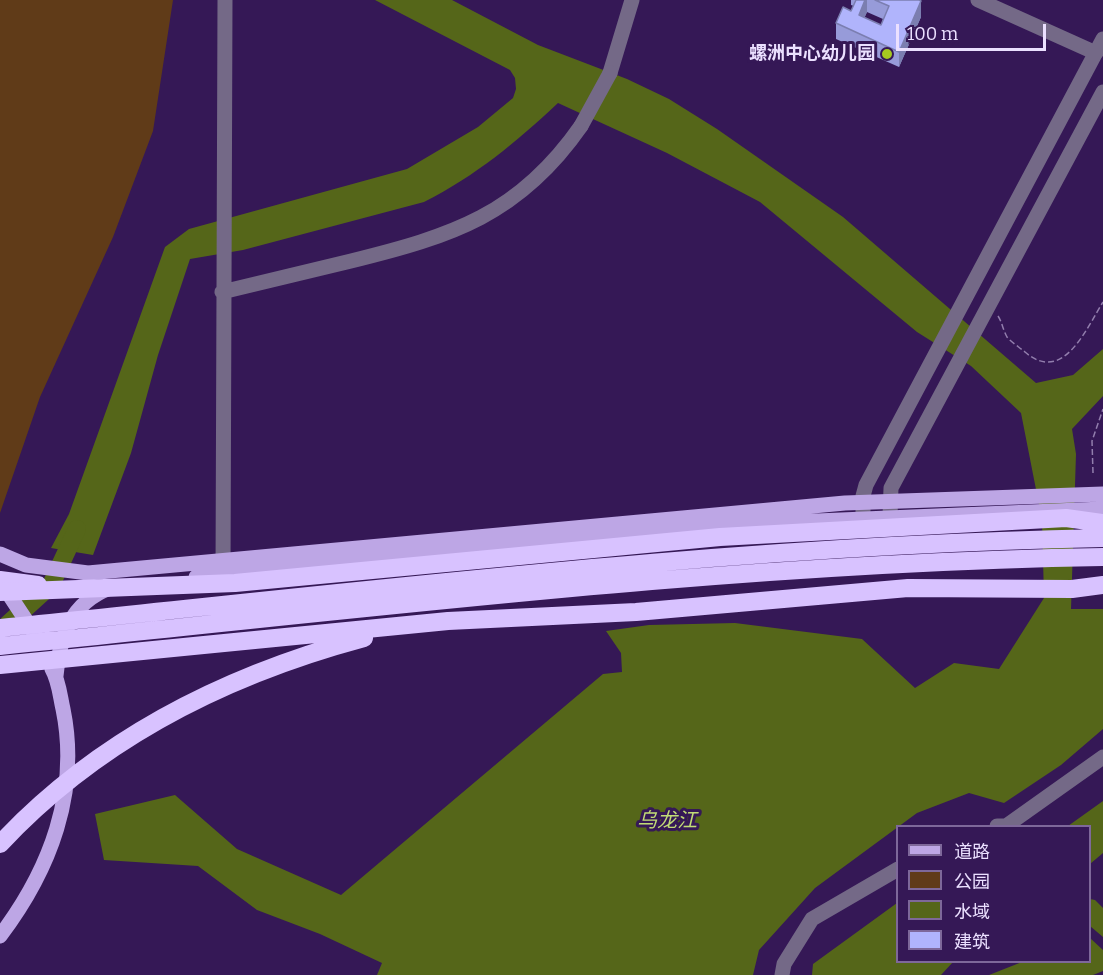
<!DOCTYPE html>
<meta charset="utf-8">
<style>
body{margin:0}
#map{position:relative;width:1103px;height:975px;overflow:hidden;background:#351856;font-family:Bitter,"Noto Sans SC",serif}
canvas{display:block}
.legend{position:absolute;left:896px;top:825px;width:195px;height:138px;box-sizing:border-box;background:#351856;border:2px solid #7e689a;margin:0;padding:8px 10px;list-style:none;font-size:18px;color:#ebe0ff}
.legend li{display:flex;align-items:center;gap:12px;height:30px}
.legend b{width:30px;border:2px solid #7e689a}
.scale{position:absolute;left:896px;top:24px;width:150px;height:27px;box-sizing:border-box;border:3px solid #ebe0ff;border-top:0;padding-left:8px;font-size:18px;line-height:21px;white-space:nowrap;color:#ebe0ff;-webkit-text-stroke:4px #351856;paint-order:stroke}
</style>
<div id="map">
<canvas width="1103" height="975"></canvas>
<ul class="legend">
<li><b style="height:8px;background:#bda6e5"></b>道路</li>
<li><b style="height:16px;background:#603b18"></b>公园</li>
<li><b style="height:16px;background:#556619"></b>水域</li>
<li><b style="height:16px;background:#b0b4fc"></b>建筑</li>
</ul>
<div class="scale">100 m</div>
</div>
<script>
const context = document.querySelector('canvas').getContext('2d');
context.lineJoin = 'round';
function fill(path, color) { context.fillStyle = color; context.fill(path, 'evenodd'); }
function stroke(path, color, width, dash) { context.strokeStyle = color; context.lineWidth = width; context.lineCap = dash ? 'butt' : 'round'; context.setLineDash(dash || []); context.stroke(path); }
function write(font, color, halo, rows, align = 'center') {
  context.font = font + ' Bitter,"Noto Sans SC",serif'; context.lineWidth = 6; context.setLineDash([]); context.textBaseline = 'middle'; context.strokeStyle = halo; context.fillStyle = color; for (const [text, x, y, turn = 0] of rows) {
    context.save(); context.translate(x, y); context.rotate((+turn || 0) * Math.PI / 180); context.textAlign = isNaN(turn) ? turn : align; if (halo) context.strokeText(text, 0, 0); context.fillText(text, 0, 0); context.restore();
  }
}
fill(new Path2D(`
 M0,0h173l-20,131 -40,106 -73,160 -40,116z`), '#603b18');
fill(new Path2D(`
 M375,0h77l86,45 89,34 42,20 48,30 126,88 193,166 37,-8 30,-26v47l-31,33 4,25 -5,155h32v120l-42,36 -57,38 -35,-10 -52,20 -102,75 -56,62 -6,25h-376l5,-12 -62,-29 -63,-24 -59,-44 -94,-6 -9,-46 80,-19 62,54 104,46 262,-221 19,-2 -1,-19 -15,-22 43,-6 86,-2 127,16 53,49 39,-25 45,6 45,-71 -2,-78 -21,-107 -50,-47 -54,-34 -157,-130 -93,-49 -109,-50c-43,40 -81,72 -134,99l-181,48 -53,9 -32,96 -27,98 -38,102 -42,-7 18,-34 96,-267 24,-18 218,-60 71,-42 35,-29 3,-9 -1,-11 -5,-8z
 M1103,801v52l-13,11v-38h-22z
 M1090,899l5,1 8,8v29l-13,-11z
 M897,903l1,59h55l-12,13h-129l1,-11z
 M1090,938l13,12v21l-10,4h-104l33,-13h68z`), '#556619');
stroke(new Path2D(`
 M8,624l43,-39 26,-56`), '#556619', 18);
stroke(new Path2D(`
 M998,316c4,6 5,14 9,21 4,5 12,10 18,15 38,33 61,-23 78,-50
 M1093,473l-1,-32 11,-32`), '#927ead', 1.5, [6, 3]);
stroke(new Path2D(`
 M978,0l118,53
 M610,73l22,-73
 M222,292c43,-10 86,-21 129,-31 101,-25 168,-46 230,-135
 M890,516l1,-28 212,-396
 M863,517v-21l3,-11 237,-446
 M223,573l2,-573
 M997,826h9l97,-69
 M782,975l2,-11 28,-45 86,-50`), '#746987', 15);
stroke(new Path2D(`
 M0,554l26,11 62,8 757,-70 258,-9
 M196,577l597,-55 310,-13
 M2,584l33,50
 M56,676c4,-39 14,-73 54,-88
 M0,936c50,-66 80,-144 63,-227 -3,-13 -4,-28 -11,-40`), '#bda6e5', 15);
stroke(new Path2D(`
 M0,580l38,5`), '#d8c2ff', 18);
stroke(new Path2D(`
 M581,126l29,-53`), '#746987', 15);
stroke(new Path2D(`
 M0,592l235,-9 485,-46 346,-19 37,5
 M0,628c367,-37 734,-83 1103,-90
 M0,646c367,-37 734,-83 1103,-89
 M0,665l448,-44 188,-9 272,-24 164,1 31,-4
 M0,844c98,-105 226,-169 364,-206`), '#d8c2ff', 18);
fill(new Path2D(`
 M851,0h68l2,17 -22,50 -63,-28v-16l15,-12 3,-5 -3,-1zM867,12l16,7 -2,6 -17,-7z`), '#979bd9');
fill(new Path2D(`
 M865,0h2v12l-8,19v-16z
 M921,1v16l-22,50v-15z`), '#7b7eb0');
const building = new Path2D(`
 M856,0h9l-6,15 22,10 8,-19 -14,-6h44l2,1 -22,51 -63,-29 7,-16 8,4z`);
fill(building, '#b0b4fc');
stroke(building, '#7b7eb0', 1.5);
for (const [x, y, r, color] of [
 [887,54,6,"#a6c820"]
]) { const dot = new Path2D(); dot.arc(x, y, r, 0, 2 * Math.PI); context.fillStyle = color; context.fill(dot); stroke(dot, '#351856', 2); }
write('bold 18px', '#ebe0ff', '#351856', [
 ["螺洲中心幼儿园",875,54]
], 'right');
write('italic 20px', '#c1dc76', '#351856', [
 ["乌龙江",667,821]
]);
</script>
